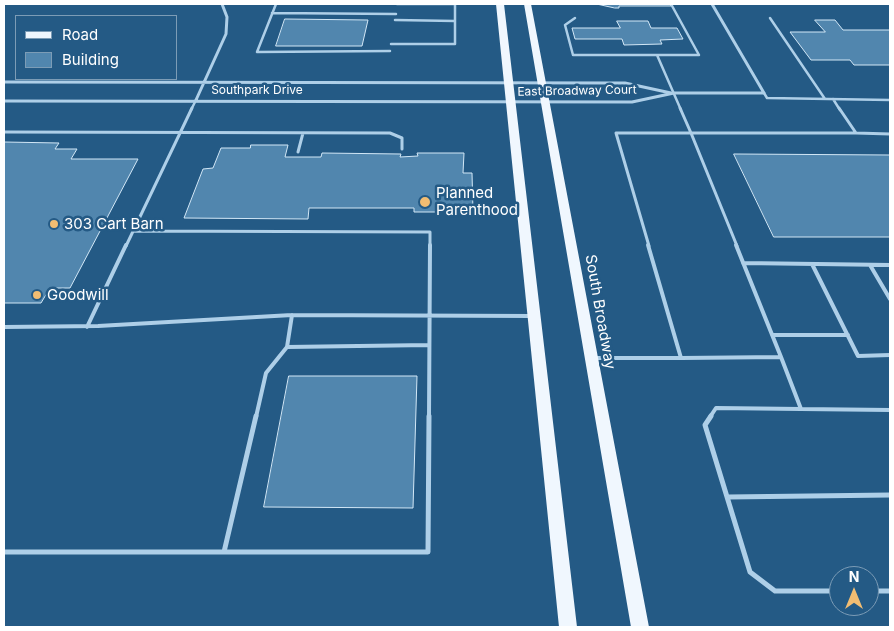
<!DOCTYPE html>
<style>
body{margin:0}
#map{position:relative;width:894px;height:631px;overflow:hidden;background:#245a85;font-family:Inter,sans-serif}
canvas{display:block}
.frame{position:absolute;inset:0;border:5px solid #fff;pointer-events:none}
.legend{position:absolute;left:15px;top:15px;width:162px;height:65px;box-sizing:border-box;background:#245a85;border:1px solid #7c9cb6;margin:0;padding:6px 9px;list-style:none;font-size:15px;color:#fff}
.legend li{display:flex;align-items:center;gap:10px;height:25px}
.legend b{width:25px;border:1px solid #7c9cb6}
.north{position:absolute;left:829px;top:566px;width:50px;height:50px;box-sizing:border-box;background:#245a85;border:1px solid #7c9cb6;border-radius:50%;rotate:0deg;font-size:14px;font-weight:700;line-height:20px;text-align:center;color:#fff}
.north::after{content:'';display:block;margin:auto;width:18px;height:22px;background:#f2bd72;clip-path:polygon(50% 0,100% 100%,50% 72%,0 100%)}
</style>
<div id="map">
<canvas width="894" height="631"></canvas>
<div class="frame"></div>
<ul class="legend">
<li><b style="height:6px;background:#f0f7fe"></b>Road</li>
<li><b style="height:14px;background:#5186ae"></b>Building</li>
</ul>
<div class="north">N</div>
</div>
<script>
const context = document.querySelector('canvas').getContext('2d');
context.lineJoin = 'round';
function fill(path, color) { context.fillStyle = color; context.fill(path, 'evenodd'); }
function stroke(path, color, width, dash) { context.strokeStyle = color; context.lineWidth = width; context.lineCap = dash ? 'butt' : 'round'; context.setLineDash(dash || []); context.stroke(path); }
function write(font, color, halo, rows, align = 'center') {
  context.font = font + ' Inter,sans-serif'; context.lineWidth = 5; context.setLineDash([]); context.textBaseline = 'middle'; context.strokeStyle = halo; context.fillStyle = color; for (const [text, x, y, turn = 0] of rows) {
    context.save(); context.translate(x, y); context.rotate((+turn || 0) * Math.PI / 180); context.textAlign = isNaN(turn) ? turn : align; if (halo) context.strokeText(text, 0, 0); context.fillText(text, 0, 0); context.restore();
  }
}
const building = new Path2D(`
 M597,4h72l2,2h-52v2h-4z
 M285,19l83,1 -6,26h-86z
 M815,20h20l8,10h47v35h-36l-4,-5h-39l-21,-28h35z
 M617,21h31l3,7h26l6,11 -23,1 2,4 -38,1 -2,-6h-47l-3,-11h48z
 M4,142l55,1 -4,6h22l-6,10h67l-68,129h-20l-9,15h-37z
 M251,145h37l-3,12h36l1,-4 79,1 -1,3 18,-1 -1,-3h47l-1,20h9l1,39h-59v-4h-105l-1,11 -124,-1 19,-49 10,-1 8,-20h29z
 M734,154l156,1v82h-116z
 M289,376h128l-4,132 -149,-1z`);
fill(building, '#5186ae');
stroke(building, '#d2e7f6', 1);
stroke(new Path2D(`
 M276,4l-19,48 133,-1
 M397,4h58
 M272,13l124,1
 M575,18l-10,7 8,30h126l-28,-51
 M770,18l55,81
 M395,20l60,1
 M391,44h64v-40
 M657,55l24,55
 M764,93l3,5 123,2
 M833,99l7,11
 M191,110l5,-10`), '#aecfe8', 2.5);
stroke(new Path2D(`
 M680,108l11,25h165l-17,-25
 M4,132l386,1 12,5v11
 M856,133l34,1
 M298,152l5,-19
 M134,231l296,1v14
 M126,246l66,-138
 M649,246l-33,-113h75l46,113`), '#aecfe8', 3);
stroke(new Path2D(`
 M648,245l33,113
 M743,263l147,2
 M812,264l46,92 32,-1
 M870,265l20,34
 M292,315l-5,32 142,-2
 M4,327l94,-1 194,-11 239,1
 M87,327l39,-82
 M772,335h76
 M781,357l20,52 89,1
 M593,358h88
 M681,358l100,-1 -45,-112
 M256,417l10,-44 21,-26
 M429,417l1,-172
 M710,417l6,-9 85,1`), '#aecfe8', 4);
stroke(new Path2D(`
 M711,416l-6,9 45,147 25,19h64
 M728,497l162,-2
 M4,552h424l1,-136
 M224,552l32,-136
 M869,591h21`), '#aecfe8', 5);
stroke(new Path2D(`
 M4,82l621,1 46,10
 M196,100l30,-66 1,-17 -5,-13
 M4,101l628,1 42,-9h90l-52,-89`), '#aecfe8', 3);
fill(new Path2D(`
 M496,4h8l73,623h-18z
 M524,4h7l118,623h-18z`), '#f0f7fe');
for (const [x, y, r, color] of [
 [425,202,6,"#f2bd72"],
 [54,224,5,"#f2bd72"],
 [37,295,5,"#f2bd72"]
]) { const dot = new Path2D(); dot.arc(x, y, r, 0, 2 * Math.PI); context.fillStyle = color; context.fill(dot); stroke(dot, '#245a85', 2); }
write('12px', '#fff', '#245a85', [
 ["Southpark Drive",257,90],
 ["East Broadway Court",577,91,-1]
]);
write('15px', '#fff', '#245a85', [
 ["Planned",436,193],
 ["Parenthood",436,210],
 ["303 Cart Barn",64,224],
 ["Goodwill",47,295]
], 'left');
write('15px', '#fff', '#245a85', [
 ["South Broadway",600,312,80]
]);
</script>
